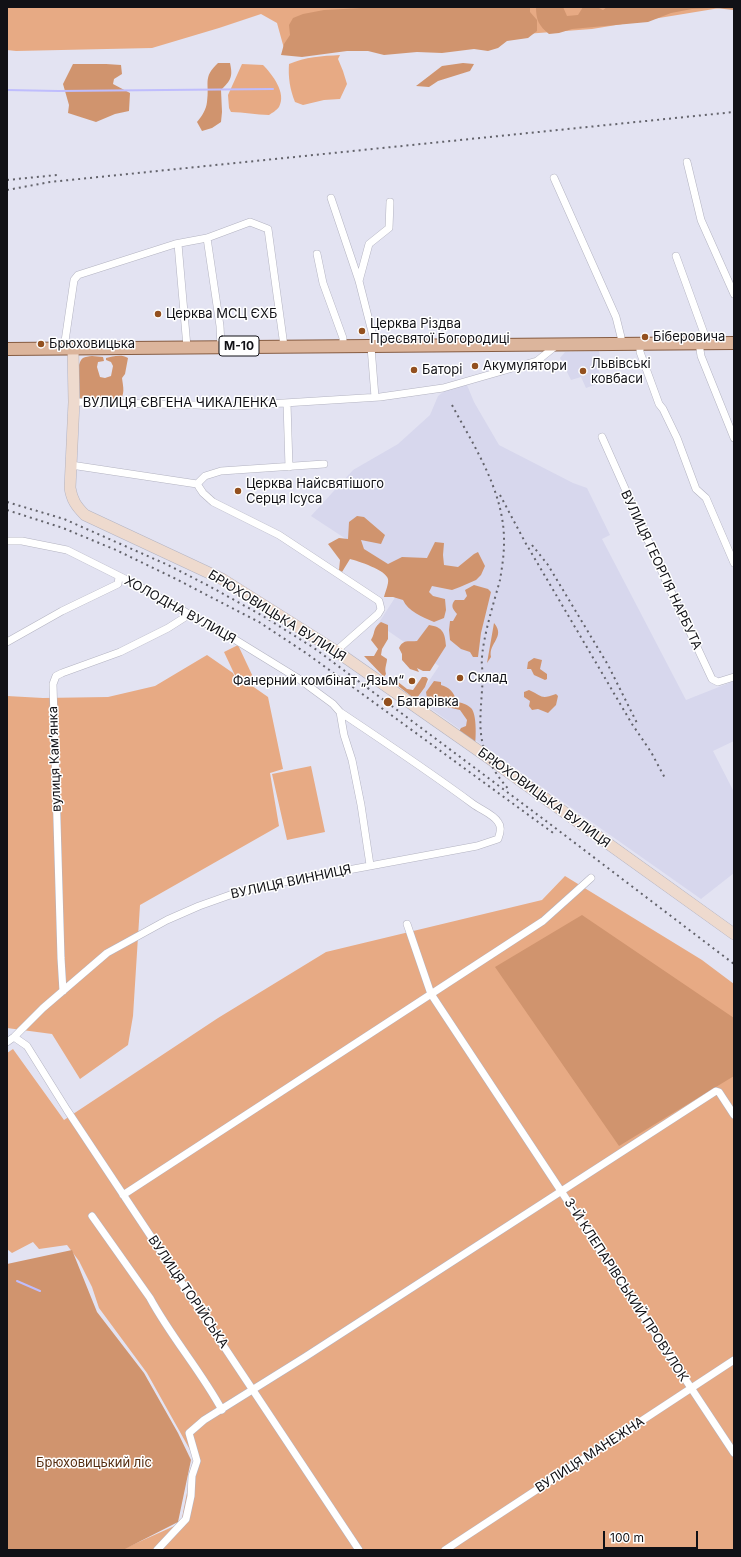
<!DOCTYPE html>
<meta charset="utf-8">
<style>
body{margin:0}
#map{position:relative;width:741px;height:1557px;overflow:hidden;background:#e3e3f2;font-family:Inter,sans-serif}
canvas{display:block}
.frame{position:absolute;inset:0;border:8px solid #111116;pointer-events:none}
.scale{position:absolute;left:603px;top:1531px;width:95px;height:18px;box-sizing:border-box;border:2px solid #111116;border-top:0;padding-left:5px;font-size:12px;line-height:14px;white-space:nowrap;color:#111116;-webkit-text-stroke:3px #fff;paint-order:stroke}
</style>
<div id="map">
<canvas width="741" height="1557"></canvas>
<div class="frame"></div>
<div class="scale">100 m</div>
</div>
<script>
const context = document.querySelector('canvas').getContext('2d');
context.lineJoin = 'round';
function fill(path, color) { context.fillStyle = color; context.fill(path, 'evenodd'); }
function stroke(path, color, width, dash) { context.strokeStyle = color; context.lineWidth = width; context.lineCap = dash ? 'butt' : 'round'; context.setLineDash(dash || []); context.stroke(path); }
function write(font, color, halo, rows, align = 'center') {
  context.font = font + ' Inter,sans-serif'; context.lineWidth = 3; context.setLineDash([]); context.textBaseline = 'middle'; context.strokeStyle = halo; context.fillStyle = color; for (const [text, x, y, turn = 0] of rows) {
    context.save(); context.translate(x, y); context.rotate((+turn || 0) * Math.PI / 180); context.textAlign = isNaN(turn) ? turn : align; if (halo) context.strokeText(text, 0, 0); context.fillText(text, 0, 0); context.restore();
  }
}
fill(new Path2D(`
 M599,351l2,13 -4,2 6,16 -17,6 -5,-11 -10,3 -11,-22 5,-6z
 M467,385l7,17 25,43 74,38 14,5 23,47 -8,4 84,161 48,-19v60l-21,10 21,41v81l-33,26 -284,-200 22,-33 -61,-42 29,-45 -96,-63 42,-46 45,-26 32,-29 8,-19 9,-7z`), '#d7d7ed');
fill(new Path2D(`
 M7,7h719l-134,22 -307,23 -8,-29 -16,-9 -42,14 -67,20 -136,3 -9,-1z
 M340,55l-2,4 5,12 4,13 -7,15 -16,1 -21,5 -8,-3c-5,-12 -7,-25 -6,-38 16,-7 33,-8 51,-9z
 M242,64l21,1c9,9 24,28 16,42 -2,3 -7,6 -10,8 -13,0 -25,-3 -38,-3l-2,-4 -1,-13z
 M238,645l16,34 -14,7 -16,-34z
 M207,655l26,18 6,13 9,-3 20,14 15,72 -13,4 9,53 -139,79 -7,111 -5,29 -48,34 -28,-45 -45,-6v-332l36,2 65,-1 47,-11z
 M311,766l14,66 -38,8 -15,-66z
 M565,876l137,84 32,24v566h-613l60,-27 13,-66 -47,-84 -48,-65 -7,-21 -13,-26 -12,-16 -28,4 -6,-7 -21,11 -5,-4v-196l6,-4 51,71 154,-102 108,-66 216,-52z`), '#e7aa84');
fill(new Path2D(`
 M381,7h149v5l7,8v11l-9,7 -21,3 -9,7 -10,3 -14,-2 -32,4 -25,-1 -33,3 -16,-4h-21l-45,6 -21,-2 3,-11 6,-9 -1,-10 4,-7 10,-4 21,-4z
 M536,7h27l4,9 11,-1 5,-8h14l6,3 4,-3h127v3l-19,-2 -23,1 -21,4 -23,9 -76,7 -13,4 -10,1c-10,-8 -13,-14 -13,-27z
 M218,63h12c3,14 1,17 -9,27l1,22 -1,10 -9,6 -10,3 -5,-9c5,-6 9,-12 10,-20 3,-19 -5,-24 11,-39z
 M463,63l11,1 -4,7 -32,10 -9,6 -13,-1 26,-20z
 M73,64h33l15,1 1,9 -8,5 -1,5 17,9 -1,18 -14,3 -19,8 -28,-9 1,-8 -6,-21z
 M92,356l11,1 1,4 -6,1 -1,5 3,10 5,1 6,-2 2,-10 -2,-4 -5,-2v-2c7,-2 16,-4 22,0l-3,16 -3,4c1,9 4,17 -4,24l-40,-3c0,-10 -3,-35 5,-41 2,-1 6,-2 9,-2z
 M357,516l7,1 21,18 -4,9 -20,-4 3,9 24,15 14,-7 25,1 8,-16 9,1 -1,12 1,10 14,2 16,-13 4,-2 7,14 -4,9 -5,5 -16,7 -8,3 -20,-4 -3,6 4,4 12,3 1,11 -2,8 -10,4c-12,-5 -26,-11 -31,-22l-10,-3h-9c1,-5 5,-13 4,-18 -2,-9 -30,-18 -38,-20l-8,13 -3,-2 1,-10 -12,-16 11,-6 9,1 1,-17z
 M474,585l14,4 3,3 -10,41 -3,24h-5l-3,-5 -9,-3 -11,-9 -1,-10 1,-9h3l4,-7c-4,-5 -7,-8 -2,-14h9l3,-4 -2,-6z
 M381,622l7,3v14l-6,10 -1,6 6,4c0,5 -3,9 -1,15l-2,3 -20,-21h10l4,-7 -7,-9c5,-8 1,-11 10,-18z
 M494,623c12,14 -6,20 -3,34l-4,6z
 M429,625c14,2 16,8 17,21l-16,25h-7l-6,-3 2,4 -9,-3 -8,-9v-6l-3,-6c4,-9 10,-6 18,-7z
 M534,658l8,2 -2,9 7,5v5l-2,1 -11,-5 -3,-6h-4l1,-7z
 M422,677h4l2,2 -3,8 -8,11 -6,-2 -18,-14v-4l14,11 6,1z
 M434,681l7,1v3c8,2 14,8 15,16 5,2 11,3 15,7 6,6 5,30 4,38l-17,-13 3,-5 5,-2 1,-6 -7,-10 -13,-3h-12l-2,-6 -6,-3 -1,-6z
 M529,690c14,6 11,10 27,4l2,2 -2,9 -8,8 -10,-4 -6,1 -3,-4 1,-5 -6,-4v-5z
 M582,915l152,103v58l-115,70 -124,-179z
 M72,1250l25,62 47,61 34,60 13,27 -13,62 -55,28h-116v-286z`), '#d0946e');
stroke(new Path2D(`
 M7,90l51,1 215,-2
 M17,1281l23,10`), '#bfbdfd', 2);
const street = new Path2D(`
 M687,162l14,58 33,74
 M554,178l62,139 5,20v7
 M331,198l28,83 15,59v7
 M207,238l13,88 1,20
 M178,244l9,103
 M317,254l6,29 20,55v9
 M676,256l29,80v7
 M359,281l10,-37 20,-16 1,-26
 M699,343l2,13 33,82
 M640,344v8l19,52 4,5 14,29 19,51 10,9 28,65
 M371,347l4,50
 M64,348l10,-68 4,-5 97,-31 32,-6 43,-16 18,7 16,117
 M74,402l162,4 144,-9 63,-9 94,-27 20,-16
 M287,403l2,64
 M602,437l65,146 45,96 6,3 16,-5
 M71,465l126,19 6,9 10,9 66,33 100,66 2,8 -3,5 -42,37
 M197,484l8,-8 16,-5 103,-7
 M7,541h15l45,9 68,34 99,55 65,40 34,25 7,8c45,30 90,60 133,92 8,6 20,10 25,18 4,5 2,12 0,17l-21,7 -204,38 -43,11 -31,11 -32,14 -60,33 -64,55 -29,29 -7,5
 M7,642l55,-31 56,-27 1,-7
 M340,712l4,23 8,25 9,45 9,60
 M407,924l24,70 303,459
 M63,991l-2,-33 -8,-274 3,-8 6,-3 58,-21 48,-24 22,-14
 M14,1037l13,9 40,64 292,440
 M123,1195l420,-274 48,-43
 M92,1216l58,82c21,39 51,73 72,112
 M157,1550l29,-31 5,-23 1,-20 5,-15 -8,-28 15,-13 101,-63 411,-266 3,1 15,23
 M445,1550l289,-190`);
const secondary = new Path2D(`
 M73,348l1,54 -4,86c2,12 6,18 15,27l137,64 114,72 150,105 248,178`);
const primary = new Path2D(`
 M7,349l727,-6`);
stroke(street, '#b3b3c1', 8);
stroke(secondary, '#b3b3c1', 12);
stroke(primary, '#865c42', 14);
stroke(street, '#fff', 7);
stroke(secondary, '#eedace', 11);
stroke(primary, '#dcb59c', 12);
stroke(new Path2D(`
 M7,180l50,-5
 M7,190l43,-8 684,-70
 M452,405c23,43 53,88 52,138 0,12 -2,25 -4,37 -5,19 -23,74 -17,92 -2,54 -12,74 27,119
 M500,495l25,47 107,182 19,28 15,28
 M7,502l57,17 104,46 41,21 54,30 51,32 236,176 184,140
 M7,510l56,18 53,22 58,28 85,44 47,31 250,182
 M532,545l16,20 60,100 29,58`), '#63636b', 2, [2, 4]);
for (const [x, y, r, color] of [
 [158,314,4,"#93501f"],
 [362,331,4,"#93501f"],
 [645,337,4,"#93501f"],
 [41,344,4,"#93501f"],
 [475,366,4,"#93501f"],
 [414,370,4,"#93501f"],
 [583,371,4,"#93501f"],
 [238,491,4,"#93501f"],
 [460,678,4,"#93501f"],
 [412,681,4,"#93501f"],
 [388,702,5,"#93501f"]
]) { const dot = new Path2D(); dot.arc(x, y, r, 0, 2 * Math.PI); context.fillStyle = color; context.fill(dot); stroke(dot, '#fff', 1.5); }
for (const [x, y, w] of [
 [239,346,40]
]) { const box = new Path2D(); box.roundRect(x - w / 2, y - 10, w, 20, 3); context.fillStyle = '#fff'; context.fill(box); stroke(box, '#111116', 1); }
write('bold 12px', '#111116', null, [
 ["М-10",239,346]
]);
write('13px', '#111116', '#fff', [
 ["Церква МСЦ ЄХБ",166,314],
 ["Церква Різдва",370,324],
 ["Пресвятої Богородиці",370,339],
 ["Біберовича",653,337],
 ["Брюховицька",49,344],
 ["Львівські",591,364],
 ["ковбаси",591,379],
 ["Акумулятори",483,366],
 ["Баторі",422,370],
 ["Церква Найсвятішого",246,484],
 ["Серця Ісуса",246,499],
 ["Склад",468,678],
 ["Фанерний комбінат „Язьм“",404,681,"right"],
 ["Батарівка",397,702]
], 'left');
write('13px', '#111116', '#fff', [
 ["ВУЛИЦЯ ЄВГЕНА ЧИКАЛЕНКА",180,403],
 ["ВУЛИЦЯ ГЕОРГІЯ НАРБУТА",661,570,65],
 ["ХОЛОДНА ВУЛИЦЯ",180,610,29],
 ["БРЮХОВИЦЬКА ВУЛИЦЯ",277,616,32],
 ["вулиця Камʼянка",55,759,-92],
 ["БРЮХОВИЦЬКА ВУЛИЦЯ",544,798,36],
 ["ВУЛИЦЯ ВИННИЦЯ",291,882,-12],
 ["3-Й КЛЕПАРІВСЬКИЙ ПРОВУЛОК",626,1290,57],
 ["ВУЛИЦЯ ТОРІЙСЬКА",188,1292,56],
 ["ВУЛИЦЯ МАНЕЖНА",590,1455,-33]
]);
write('13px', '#552d10', '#fff', [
 ["Брюховицький ліс",94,1463]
]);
</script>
